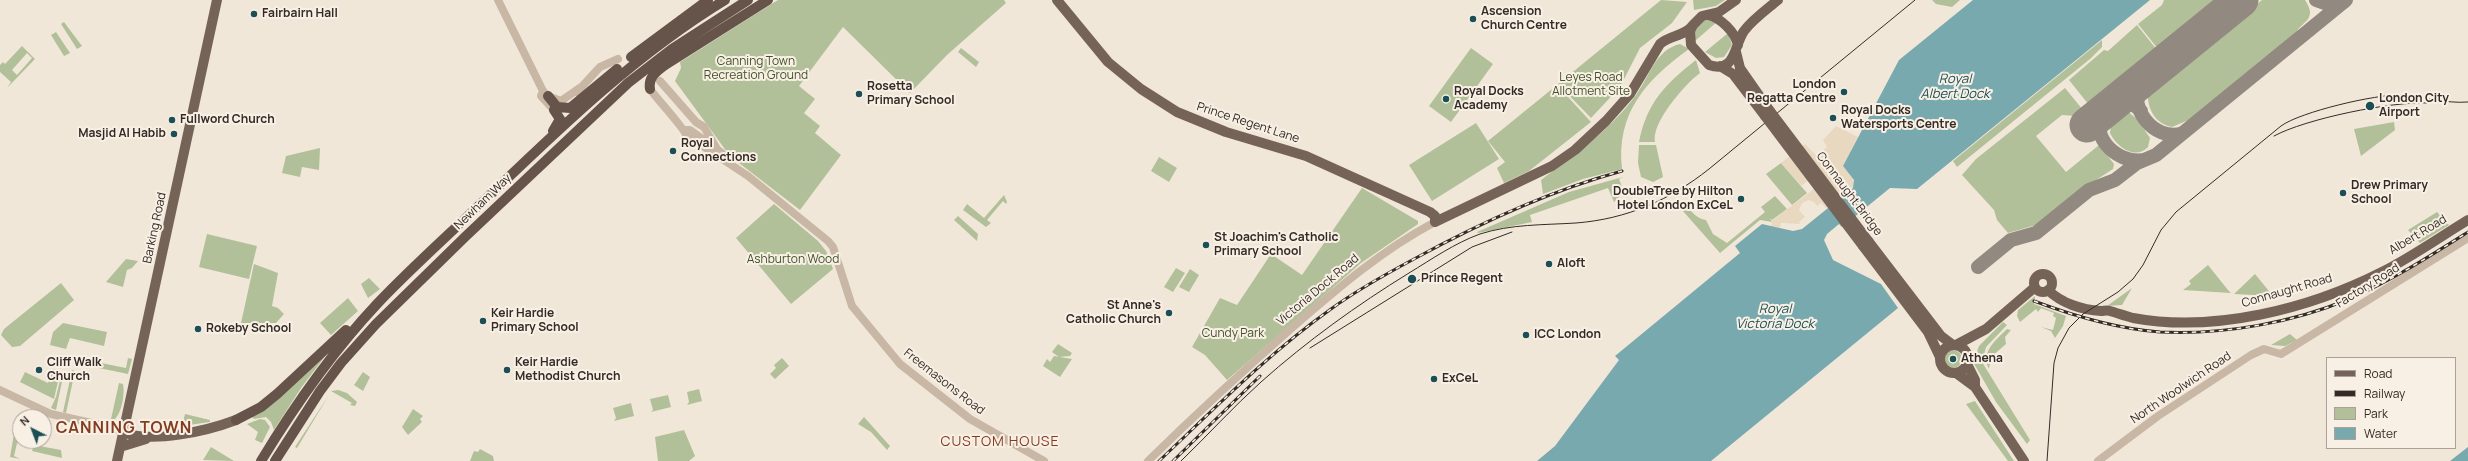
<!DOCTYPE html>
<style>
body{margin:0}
#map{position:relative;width:2468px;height:461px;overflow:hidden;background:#f1e7d9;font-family:Manrope,sans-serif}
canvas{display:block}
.legend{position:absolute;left:2326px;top:357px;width:130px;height:92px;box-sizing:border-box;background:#f9f0e5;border:1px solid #aaa199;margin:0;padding:5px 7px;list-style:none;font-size:12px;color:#342b26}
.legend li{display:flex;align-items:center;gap:8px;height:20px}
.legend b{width:20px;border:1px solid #aaa199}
.north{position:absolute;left:12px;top:409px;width:40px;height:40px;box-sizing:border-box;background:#f9f0e5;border:1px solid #aaa199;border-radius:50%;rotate:318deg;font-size:11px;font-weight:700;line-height:16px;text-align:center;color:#342b26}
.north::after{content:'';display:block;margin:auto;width:14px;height:18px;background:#1c4f55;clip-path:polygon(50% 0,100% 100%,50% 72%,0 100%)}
</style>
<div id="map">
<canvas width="2468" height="461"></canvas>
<ul class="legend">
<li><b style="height:5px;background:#766357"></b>Road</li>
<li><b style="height:5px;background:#342b26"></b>Railway</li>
<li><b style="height:11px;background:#b1c099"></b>Park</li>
<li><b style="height:11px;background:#78a9ae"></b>Water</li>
</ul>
<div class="north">N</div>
</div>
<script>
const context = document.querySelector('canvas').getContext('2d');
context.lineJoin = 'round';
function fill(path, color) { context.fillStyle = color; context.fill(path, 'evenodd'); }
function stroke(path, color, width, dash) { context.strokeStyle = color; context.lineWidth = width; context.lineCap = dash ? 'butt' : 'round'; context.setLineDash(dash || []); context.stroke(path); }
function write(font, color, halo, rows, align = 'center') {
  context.font = font + ' Manrope,sans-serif'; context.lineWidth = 4; context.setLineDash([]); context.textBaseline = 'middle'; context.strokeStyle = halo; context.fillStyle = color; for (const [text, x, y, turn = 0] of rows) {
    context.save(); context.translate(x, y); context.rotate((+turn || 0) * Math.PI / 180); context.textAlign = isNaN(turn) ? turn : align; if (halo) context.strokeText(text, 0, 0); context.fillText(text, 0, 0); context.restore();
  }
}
fill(new Path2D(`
 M778,0h226l2,3 -59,52 -37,38 -67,-66 -44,59 16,13 -11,14 16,13 -5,7 26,22 -41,55 -70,-54 -55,-75 6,-13 -1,-6z
 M1661,0l26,2 -15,21 -32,25 -20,39 -29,31 -33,-34z
 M1693,0h32l-9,6 -22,4z
 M1932,0h28l-8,7 -16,-3z
 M2164,0h54l-60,49 -20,-25 24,-19z
 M2262,0h43c14,21 -5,21 -10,35l-104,84 -19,8c-17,-3 -25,-19 -24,-34z
 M1704,17l14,4 -23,20 -3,-10z
 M64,22l18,24 -5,3 -16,-25z
 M2137,25l20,25 -68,55 -20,-25 35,-30 4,1z
 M56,32l14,21 -6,3 -13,-21z
 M1728,33l4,12 -8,12 -8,1 -11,-6z
 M2102,40v7l-12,12 -133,108 -4,-6z
 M1680,44l9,5c-43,31 -73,64 -67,120l-39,10 -40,15 -2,-14c34,-25 69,-50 95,-85 14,-19 19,-45 44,-51z
 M22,46l13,13 -28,29 4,-6 -11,-10v-7l3,-3 2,2zM27,53l5,5 -15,17 -5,-5z
 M961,48l18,14 -3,5 -18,-15z
 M1471,48l22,16 -42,58 -22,-16z
 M1696,60l4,13c-15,11 -49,50 -45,69h-16c7,-38 26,-58 57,-82z
 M1557,85l34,37 -62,49 -25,12 -7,-15 8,-6 -17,-21z
 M2065,88l18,22 -7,6 -14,-1 -26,21 30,36 33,-27 15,19 -1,5 -31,20 -46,36 -28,8 -11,-13 -3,-10 -32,-35 14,-16z
 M2127,111l10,8 13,19 -2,9c-13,14 -32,-1 -38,-14l1,-9z
 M2394,122l1,8 -34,26 -7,-27z
 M1476,123l23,36 -67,42 -23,-36z
 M1639,145h17l7,32 -10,5 -12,-5 -3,-14z
 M320,148l-1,22 -17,-3 -2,10 -18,-4 4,-17z
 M1159,157l18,11 -8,14 -18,-11z
 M1781,163l26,30 -15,12 -26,-31z
 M1623,177l-4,2 5,13 -10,10 -6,-14 -78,27 2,7 -54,11 -1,-1 92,-40z
 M1362,188l56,33v3l-57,39 -134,117 -22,-25 -13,-8 28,-49 17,7 34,-51 31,21z
 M1004,195l3,7 -1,2 -3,-3 -16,19 4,3 -5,4 -23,-17 4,-6 17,14z
 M1775,196l12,13 -15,11 -2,-2 2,4 -12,-2 -40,33 -38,-43 3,-3c8,4 11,12 21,13l7,14 14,9 38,-31 -4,-5z
 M774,204l44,37 8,10 7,18 -42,35 -55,-66z
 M2437,212l12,13 -29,18 -12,-13z
 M958,216l20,18 -1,7 -23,-21z
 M207,234l50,12 -8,33 -50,-12z
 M126,259l12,2 -6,7 -5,2 -4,17 -17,-5z
 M254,264l24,9 -6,33 6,2 6,6 -8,9h-35z
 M2208,265l20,25 3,3 -48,-3 8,-6 -2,-3z
 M1176,268l9,5 -12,19 -9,-5z
 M1190,269l9,6 -10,17 -10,-5z
 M2255,274l18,22 -39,-2z
 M369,278l11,11 -12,9 -7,-14z
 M61,283l13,17 -54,46 -8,1 -11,-12 3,-6z
 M2132,288l-10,17 -15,1z
 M2035,296l-1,8 32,12 -3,10 -8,12 -4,-7 -10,-4 12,3 3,-12 -3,-2 1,-3 -13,-5 -3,4 -2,-3 -16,13 -3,-6 1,-6z
 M348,298l10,13 -27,24 -11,-12z
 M2003,322l4,3 -21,22 -4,15 48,78 -3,4 -31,-42 -23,-40 6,-16z
 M63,323l44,9 -3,14 -34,-8 -4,11 -16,-4 3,-13z
 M2007,329l4,1 -6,7 1,7 -15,13 -2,12c-9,-17 7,-29 18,-40z
 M2290,334l7,6 -12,6 -14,-1z
 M1058,344l14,9 -2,3 -11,1 -7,-5z
 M1944 359a9 9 0 1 1 18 0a9 9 0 1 1-18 0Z
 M326,355l-25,33 -27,42 -3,-8 -5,-5 -12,2 -2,-2z
 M1054,356l18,3 -12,18 -17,-11 4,-7 3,3z
 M128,358l4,1 -4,15 -34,-7 2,-5 30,6z
 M782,358l7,8 -14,13 -5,-5 6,-6 -2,-3z
 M52,369l4,1 -1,5 4,2 -5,22 -34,-17 5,-10 23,11z
 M72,370l3,1 -9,42 -3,-1z
 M62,372h2l-8,38 -5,-2 5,-11z
 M363,372l7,5 -7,14 -9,-6z
 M119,383l4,1c2,10 -1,29 -9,36l-3,-1z
 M699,389l3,12 -15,4 2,-3 -2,-10z
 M338,390l9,3 10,9 -2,4 -5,-1 2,-2 -21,-12z
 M329,395l-32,53 -2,-1z
 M668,395l3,12 -20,5 2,-2 -3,-11z
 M1975,401l39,60h-6l-42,-57z
 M631,403l3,13 -20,5 2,-3 -3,-10z
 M413,409l10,7 -3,3 2,3 -14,13 -6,-8z
 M185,414l25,6v2l-28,4z
 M864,417l26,29 -3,4 -16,-18 -13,-8z
 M260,419l5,1 5,7 -8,16 -7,-3 3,-8 -11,-8z
 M684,430l11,26 -6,5h-31l-3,-24z
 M14,434l5,1 -5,21 6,3 -10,-2z
 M34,445l27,5 1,8 -30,-7z
 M211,447l23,14 -31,-1z
 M480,449l13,7 1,5h-24l4,-10 4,1z`), '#b1c099');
fill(new Path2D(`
 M1836,126l22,11 -15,29 10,13 1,7 -27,23 -6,-6 -4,3 -3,-4 -5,-2 -7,3 -3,7 6,7 -6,5 1,2 -19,-1 -1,5 -9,-2 1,-5 43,-33 -6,-8 -8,6 -20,-23 24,-19 12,12 10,-9 -4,-7z`), '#e9d8c0');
fill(new Path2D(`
 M1973,0h177l-233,189 -27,-1 -48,39 -3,-3 -12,10 -3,6 9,20 48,24 17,24 -187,153h-174l18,-15 64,-86 -4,-4 125,-103 -5,-7 27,-22 31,7 9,-2 51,-41 1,-8 -11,-14 56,-106z
 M2468,447v14h-18z`), '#78a9ae');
stroke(new Path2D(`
 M2316,0l14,5 14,-3
 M2143,79c-19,26 11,64 40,54
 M2141,111l-11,-10c-8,-2 -14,0 -20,5 -28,24 5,59 34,54
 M1978,267l33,-27 25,-7 53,-43 26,-10 22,-17 19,-8 190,-155`), '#928980', 14);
stroke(new Path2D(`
 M2087,125l154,-125`), '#928980', 35);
stroke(new Path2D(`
 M498,0l45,91 5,5 13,5 20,-14
 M660,81l36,41 8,5 13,22
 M650,89c6,9 35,40 36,46l62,41 80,65 5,6 19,59 48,58 70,55 74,42
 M543,91l-2,5 13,14 5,-1
 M577,92l23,-25 18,-8
 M685,130h5l32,23 4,7
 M0,390l51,24 63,14 9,4
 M1148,461c47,-46 96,-91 145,-134 45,-39 89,-77 142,-105
 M2098,461l60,-45 93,-61 13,-6 17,5 187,-116`), '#c9b7a5', 8);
stroke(new Path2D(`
 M1057,0l51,62 33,27 36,23 49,20 80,24 124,56 5,4v6
 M1736,0l-17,12 -17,4 -9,9 -3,6 1,14 18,20c27,9 25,-20 35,-34 9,-12 22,-21 34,-31
 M1708,15c13,3 27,17 30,30
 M1736,52l4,16 30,43
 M1720,66l13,8 32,42
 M1435,222l117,-56 23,-16 31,-29 24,-27 30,-50c10,-9 26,-8 33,-19
 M1869,242l72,94 12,9
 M1863,246l65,86 12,25
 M2034 283a9 9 0 1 1 18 0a9 9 0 1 1-18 0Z
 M2048,290c13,13 34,20 53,21 3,0 5,-1 9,0 7,2 15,5 23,7 81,15 176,-9 249,-46 30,-15 58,-35 86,-52
 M1940 359a14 14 0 1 1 28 0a14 14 0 1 1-28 0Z
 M1956,345l30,-16 49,-42
 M1967,364l8,16v7
 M1956,373l19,14 49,74
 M123,432c28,12 84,-1 113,-12
 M120,447l26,-8
 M117,461l100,-461`), '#766357', 10);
stroke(new Path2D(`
 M631,57l77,-57
 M650,89c-2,-12 6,-17 15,-24l103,-65
 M548,96l9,11 13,1 47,-39
 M553,131l7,-12 -6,-9
 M236,420l25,-13 16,-13 69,-64
 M261,461c34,-56 71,-109 116,-157 36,-38 76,-73 114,-110 74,-71 147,-141 234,-194
 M275,461l45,-70 21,-28 35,-39 90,-88 162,-153 44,-34 76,-49`), '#66544a', 10);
stroke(new Path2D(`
 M2274,136c31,-17 118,-35 154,-33
 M1310,348l162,-101 40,-15
 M1181,461c27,-26 52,-54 80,-79 46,-41 96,-77 148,-109 23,-14 46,-30 71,-39 31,-10 64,-9 96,-11 51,-4 94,-23 133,-54l206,-169
 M2047,461l7,-98 4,-15 11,-20 14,-14 35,-22 15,-13 10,-14 18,-35 15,-18 105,-86c19,-14 95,-32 120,-31 23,1 44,9 67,7`), '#342b26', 1);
const rail = new Path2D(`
 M2034,301c40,15 84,28 126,31 63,3 132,-9 189,-33 42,-18 81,-43 119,-67
 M1159,461c55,-52 110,-108 172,-152 26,-19 55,-35 83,-50 66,-36 135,-68 208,-88
 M1173,461l87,-85`);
stroke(rail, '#342b26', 3);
stroke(rail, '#f9f0e5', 1.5, [4.5]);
stroke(new Path2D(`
 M1770,111l99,131
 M1765,116l98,130`), '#766357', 10);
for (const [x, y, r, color] of [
 [254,14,4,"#1c4f55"],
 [1473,19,4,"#1c4f55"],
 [1844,92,4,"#1c4f55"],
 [859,94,4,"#1c4f55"],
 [1446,99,4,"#1c4f55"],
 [2370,106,5,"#1c4f55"],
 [1833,118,4,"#1c4f55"],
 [172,120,4,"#1c4f55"],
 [174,134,4,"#1c4f55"],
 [673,151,4,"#1c4f55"],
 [2343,193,4,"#1c4f55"],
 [1741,199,4,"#1c4f55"],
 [1206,245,4,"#1c4f55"],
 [1549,264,4,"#1c4f55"],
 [1412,279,5,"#1c4f55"],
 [1169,313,4,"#1c4f55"],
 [483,321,4,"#1c4f55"],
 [198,329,4,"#1c4f55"],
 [1526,335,4,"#1c4f55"],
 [1953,359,4,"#1c4f55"],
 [39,370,4,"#1c4f55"],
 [507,370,4,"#1c4f55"],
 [1434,379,4,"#1c4f55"]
]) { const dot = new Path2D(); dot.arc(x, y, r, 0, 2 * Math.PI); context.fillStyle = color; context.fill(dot); stroke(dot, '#f9f0e5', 1.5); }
write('bold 12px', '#342b26', '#f9f0e5', [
 ["Ascension",1481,12],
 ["Church Centre",1481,26],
 ["Fairbairn Hall",262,14],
 ["London",1836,85,"right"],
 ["Regatta Centre",1836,99,"right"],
 ["Rosetta",867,87],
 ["Primary School",867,101],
 ["Royal Docks",1454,92],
 ["Academy",1454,106],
 ["London City",2379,99],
 ["Airport",2379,113],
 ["Royal Docks",1841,111],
 ["Watersports Centre",1841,125],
 ["Fullword Church",180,120],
 ["Masjid Al Habib",166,134,"right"],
 ["Royal",681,144],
 ["Connections",681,158],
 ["Drew Primary",2351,186],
 ["School",2351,200],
 ["DoubleTree by Hilton",1733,192,"right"],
 ["Hotel London ExCeL",1733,206,"right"],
 ["St Joachim's Catholic",1214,238],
 ["Primary School",1214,252],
 ["Aloft",1557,264],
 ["Prince Regent",1421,279],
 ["St Anne's",1161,306,"right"],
 ["Catholic Church",1161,320,"right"],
 ["Keir Hardie",491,314],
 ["Primary School",491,328],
 ["Rokeby School",206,329],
 ["ICC London",1534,335],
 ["Athena",1961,359],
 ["Cliff Walk",47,363],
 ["Church",47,377],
 ["Keir Hardie",515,363],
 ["Methodist Church",515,377],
 ["ExCeL",1442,379]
], 'left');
write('12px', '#42522a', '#f9f0e5', [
 ["Canning Town",756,62],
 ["Recreation Ground",756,76],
 ["Leyes Road",1591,78],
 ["Allotment Site",1591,92],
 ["Ashburton Wood",793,260],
 ["Cundy Park",1233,334]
]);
write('12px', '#342b26', '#f9f0e5', [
 ["Prince Regent Lane",1248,123,18],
 ["Connaught Bridge",1849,194,53],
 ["Newham Way",483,202,-44],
 ["Barking Road",155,228,-78],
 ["Albert Road",2418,235,-31],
 ["Factory Road",2368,286,-32],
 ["Victoria Dock Road",1318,290,-40],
 ["Connaught Road",2287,291,-16],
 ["Freemasons Road",944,382,38],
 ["North Woolwich Road",2181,388,-34]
]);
write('italic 13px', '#1c4f55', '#f9f0e5', [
 ["Royal",1955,79],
 ["Albert Dock",1955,94],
 ["Royal",1775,309],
 ["Victoria Dock",1775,324]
]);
context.letterSpacing = '1px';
write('14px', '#833c20', '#f9f0e5', [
 ["CUSTOM HOUSE",1000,442]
]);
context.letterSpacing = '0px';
context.letterSpacing = '1px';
write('bold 16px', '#833c20', '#f9f0e5', [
 ["CANNING TOWN",124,429]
]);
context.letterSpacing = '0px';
</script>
